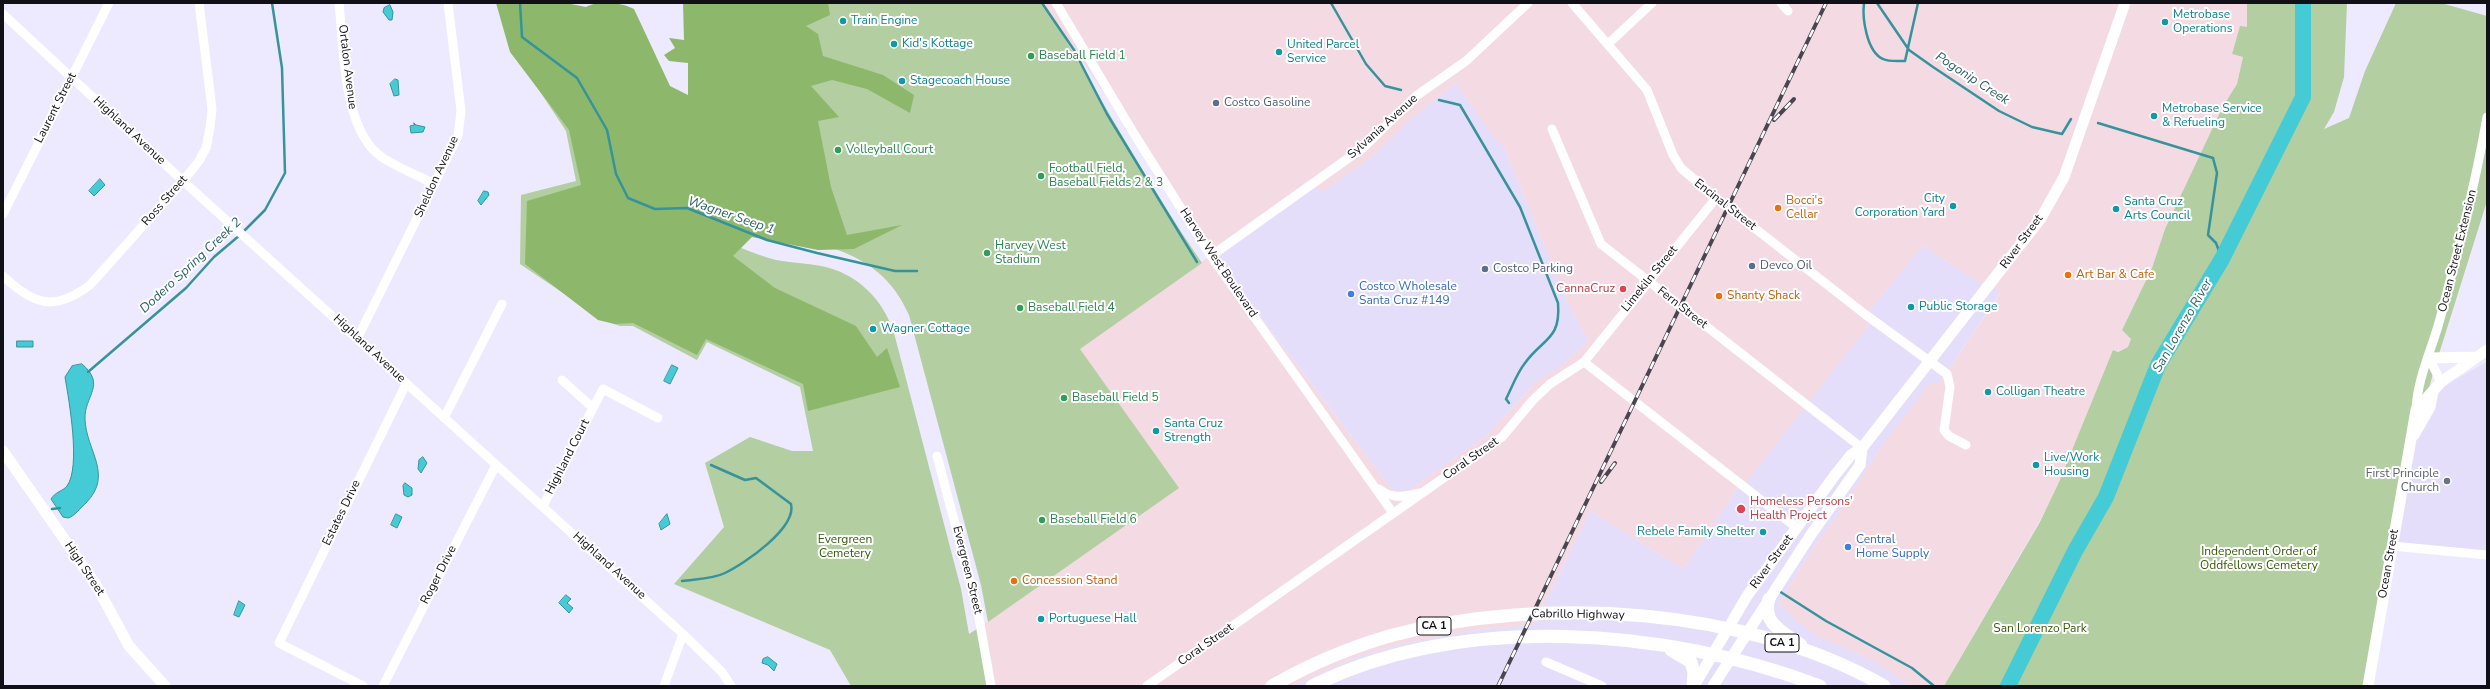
<!DOCTYPE html>
<style>
body{margin:0}
#map{position:relative;width:2490px;height:689px;overflow:hidden;background:#ede9fe;font-family:"Nunito Sans",sans-serif}
canvas{display:block}
.frame{position:absolute;inset:0;border:4px solid #121017;pointer-events:none}
</style>
<div id="map">
<canvas width="2490" height="689"></canvas>
<div class="frame"></div>
</div>
<script>
const context = document.querySelector('canvas').getContext('2d');
context.lineJoin = 'round';
function fill(path, color) { context.fillStyle = color; context.fill(path, 'evenodd'); }
function stroke(path, color, width, dash) { context.strokeStyle = color; context.lineWidth = width; context.lineCap = dash ? 'butt' : 'round'; context.setLineDash(dash || []); context.stroke(path); }
function write(font, color, halo, rows, align = 'center') {
  context.font = font + ' "Nunito Sans",sans-serif'; context.lineWidth = 4; context.setLineDash([]); context.textBaseline = 'middle'; context.strokeStyle = halo; context.fillStyle = color; for (const [text, x, y, turn = 0] of rows) {
    context.save(); context.translate(x, y); context.rotate((+turn || 0) * Math.PI / 180); context.textAlign = isNaN(turn) ? turn : align; if (halo) context.strokeText(text, 0, 0); context.fillText(text, 0, 0); context.restore();
  }
}
fill(new Path2D(`
 M1456,83l37,53 10,9 65,158 20,38 -21,20 -37,27 -43,47 -78,55 -10,2 -8,-4 -178,-234 101,-71 8,9 50,-35 38,-37z
 M1923,245l50,34 28,13 -62,91 -59,65 -39,62 -36,50 -26,44 39,32 54,24 39,26h-619l57,-26 47,-15 84,-16 54,-4 56,-114 93,58 56,-83 133,-165 -6,-6z
 M2487,362v196l-97,-9 35,-144 24,-22z`), '#e4defa');
fill(new Path2D(`
 M1043,3h1204v24h-7l-8,27 11,3 -6,27 -15,24 -57,121 -13,39 -30,62 9,9 -3,8 -10,4 -5,-1 -32,83 -35,77 -102,176h-33l-39,-26 -54,-24 -23,-16 -16,-16 26,-44 36,-50 39,-62 49,-64 10,-1 62,-90 -28,-14 -50,-34 -57,70 6,6 -130,167 -3,-2 -56,83 -93,-58 -56,114 -54,4 -84,16 -47,15 -57,26h-302l-10,-59 198,-139 -99,-140 134,-94zM1456,83l37,53 10,9 65,158 20,38 -21,20 -32,22 -48,52 -78,55 -8,2 -10,-4 -178,-233 101,-72 7,10 51,-36 38,-37z`), '#f4dbe3');
fill(new Path2D(`
 M685,3h358c54,86 101,176 159,260l-122,86 99,139 -191,134 -7,-37 -72,-270c-30,-69 -94,-71 -159,-86l-9,19c11,4 23,9 35,12 15,3 30,3 45,6 36,7 62,33 73,67l67,256 8,45 11,-7 10,59h-139l-21,-36 -156,-66 50,-57 -19,-64 45,-26 42,14h21l-13,-64 -93,-45 -10,18 -64,-34h-13l-24,-8 -21,-17 -55,-37 1,-69 55,-14 -10,-50 -39,-59 180,49z
 M2247,3h100l-3,74 -10,35 -10,17 25,-11 16,-47 31,-68h45l46,13v185l-54,172 -25,100 -40,213h-424l96,-164 19,-40 54,-132 5,2 10,-5 3,-8 -9,-9 30,-62 13,-39 57,-121 15,-24 6,-27 -11,-3 8,-28 7,1z`), '#b3cea0');
fill(new Path2D(`
 M496,3h70l20,4c11,-7 36,-5 48,2l36,77 18,9v-32l-19,-2 -5,-6 11,-7 -6,-10 15,2 -1,-37h145l2,12 -24,11 12,8 5,22 60,19 31,20 -4,18 -43,-24 -35,-9 -21,6 28,31 -21,4 13,66 16,48 55,-10 -48,24 -36,1 -66,-13 -19,19 42,32 81,38 21,31 10,-9 13,39 -92,24 -5,-27 -97,-45 -9,16 -64,-32 -18,1 -17,-4 -73,-56 2,-63 54,-16 -12,-55 -59,-78z`), '#8db86c');
const water = new Path2D(`
 M390,5l3,7 -1,8h-3l-6,-8 1,-4z
 M395,79l3,1 1,15 -5,1 -4,-12z
 M414,123l2,2 9,2 -2,5 -12,1 -1,-7 4,-1z
 M100,179l5,6 -11,11 -5,-5z
 M484,191l4,1 1,3 -8,10 -3,-4z
 M17,341h16v6h-16z
 M82,364c25,21 2,32 3,55 1,32 29,55 1,84 -6,5 -11,13 -18,15l-5,-1 -12,-18c4,-7 12,-8 16,-13 14,-19 2,-85 -2,-109l7,-11z
 M672,365l6,3 -8,16 -6,-3z
 M423,457l4,6 -6,10 -3,-4 1,-9z
 M405,483l7,5v7l-4,2 -4,-2 -1,-9z
 M396,514l6,3 -5,11 -6,-3z
 M667,514l3,10 -9,6 -2,-6z
 M566,595l5,4 -4,4 6,5 -4,5 -10,-10z
 M239,601l6,4 -6,12 -5,-2z
 M768,657l9,7 -3,7 -6,-6 -6,-2 1,-4z`);
fill(water, '#45cbd5');
stroke(water, '#36939c', 1);
stroke(new Path2D(`
 M520,3l2,34 55,41 30,52 9,44 12,24 27,11 32,-1 80,32 50,13 78,18h22
 M1042,3l32,47 33,64 90,148
 M1331,3l35,61 19,22 16,4
 M1864,3c-2,16 3,49 19,56 6,3 16,2 22,2l13,-58
 M1877,3l32,47 24,17 66,44 33,16 30,7 9,-15
 M1439,100l21,5 60,102 38,96c3,37 -15,35 -33,60 -8,10 -13,24 -19,36l3,4
 M2098,123l115,35 4,15 -9,62 8,8 6,16
 M243,232l22,-22 20,-37 -3,-105 -10,-65
 M88,372l98,-84 28,-31 26,-22
 M52,509l8,-1
 M682,581c13,-2 31,-2 43,-8 19,-9 72,-45 66,-69l-35,-26 -11,2 -34,-15
 M1779,591l47,30 86,47 22,18`), '#36939c', 2.5);
stroke(new Path2D(`
 M2008,686l67,-135 31,-54 52,-132 64,-106 81,-162v-94`), '#45cbd5', 16);
stroke(new Path2D(`
 M339,3c5,45 3,128 44,155 16,10 35,18 52,26
 M1056,3l80,134 75,119 182,257
 M1572,3l75,87 26,65 8,13 35,30 150,117 81,59 3,13 -6,43 5,6 17,9
 M1781,3l7,8
 M3,14l180,167 500,453 39,38 9,14
 M1608,44l44,-41
 M1552,129l49,115 261,204
 M3,214l106,-211
 M1211,256l153,-109 52,-51 50,-35 62,-58
 M3,276c31,29 51,36 87,9l93,-104 16,-20 7,-13 4,-20 2,-19 -13,-106
 M358,337l100,-201 3,-25 -13,-108
 M2429,358l12,24
 M1584,362l213,166
 M562,380l31,28 10,-19 55,29
 M2416,410c1,-31 16,-61 24,-91 18,-68 35,-133 47,-202
 M444,418l58,-114
 M937,456l40,151 14,79
 M1379,489c14,11 25,7 41,4
 M543,506l50,-98
 M2392,546l95,9
 M1546,662l56,24
 M363,686l-84,-43 127,-259
 M383,686l113,-221
 M664,686l19,-52
 M1147,686l355,-249 31,-37 17,-16 34,-22 132,-164`), '#fff', 9);
stroke(new Path2D(`
 M2429,358l47,-1
 M2414,435l16,-28 3,-15
 M3,451l93,134 33,61 36,40
 M1694,686l53,-90 88,-121 16,-20 11,-7 179,-230 23,-41 61,-174
 M1713,686l97,-150 50,-71 2,-17
 M2368,686l48,-276 25,-28 46,-32`), '#fff', 11);
stroke(new Path2D(`
 M1769,599c-8,24 15,34 32,46
 M1671,650l20,12 3,11 -1,13
 M1272,686c38,-22 79,-39 121,-51 151,-40 354,-28 491,51
 M1312,686c151,-74 355,-58 508,0`), '#fff', 13);
const rail = new Path2D(`
 M1774,120l20,-21
 M1601,482l14,-19
 M1498,686l328,-683`);
stroke(rail, '#494651', 4);
stroke(rail, '#fff', 2.5, [8]);
for (const [x, y, r, color] of [
 [843,21,4,"#0f9aa8"],
 [2165,22,4,"#0f9aa8"],
 [894,44,4,"#0f9aa8"],
 [1279,52,4,"#0f9aa8"],
 [1031,56,4,"#2e9e5b"],
 [902,81,4,"#0f9aa8"],
 [1216,103,4,"#5c6f8a"],
 [2154,116,4,"#0f9aa8"],
 [838,150,4,"#2e9e5b"],
 [1041,176,4,"#2e9e5b"],
 [1953,206,4,"#0f9aa8"],
 [1778,208,4,"#e8710a"],
 [2116,209,4,"#0f9aa8"],
 [987,253,4,"#2e9e5b"],
 [1752,266,4,"#5c6f8a"],
 [1485,269,4,"#5c6f8a"],
 [2068,275,4,"#e8710a"],
 [1623,289,4,"#e0444e"],
 [1351,294,4,"#3f7fe0"],
 [1719,296,4,"#e8710a"],
 [1911,307,4,"#0f9aa8"],
 [1020,308,4,"#2e9e5b"],
 [873,329,4,"#0f9aa8"],
 [1988,392,4,"#0f9aa8"],
 [1064,398,4,"#2e9e5b"],
 [1156,431,4,"#0f9aa8"],
 [2036,465,4,"#0f9aa8"],
 [2447,481,4,"#6b7280"],
 [1741,509,5,"#e0444e"],
 [1042,520,4,"#2e9e5b"],
 [1763,532,4,"#0f9aa8"],
 [1848,547,4,"#3f7fe0"],
 [1014,581,4,"#e8710a"],
 [1041,619,4,"#0f9aa8"]
]) { const dot = new Path2D(); dot.arc(x, y, r, 0, 2 * Math.PI); context.fillStyle = color; context.fill(dot); stroke(dot, '#fff', 1.5); }
for (const [x, y, w] of [
 [1434,626,34],
 [1782,643,34]
]) { const box = new Path2D(); box.roundRect(x - w / 2, y - 9, w, 18, 3); context.fillStyle = '#fff'; context.fill(box); stroke(box, '#121017', 1); }
write('bold 11px', '#121017', null, [
 ["CA 1",1434,626],
 ["CA 1",1782,643]
]);
write('12px', '#0d838f', '#fff', [
 ["Metrobase",2173,15],
 ["Operations",2173,29],
 ["Train Engine",851,21],
 ["Kid's Kottage",902,44],
 ["United Parcel",1287,45],
 ["Service",1287,59],
 ["Stagecoach House",910,81],
 ["Metrobase Service",2162,109],
 ["& Refueling",2162,123],
 ["City",1945,199,"right"],
 ["Corporation Yard",1945,213,"right"],
 ["Santa Cruz",2124,202],
 ["Arts Council",2124,216],
 ["Public Storage",1919,307],
 ["Wagner Cottage",881,329],
 ["Colligan Theatre",1996,392],
 ["Santa Cruz",1164,424],
 ["Strength",1164,438],
 ["Live/Work",2044,458],
 ["Housing",2044,472],
 ["Rebele Family Shelter",1755,532,"right"],
 ["Portuguese Hall",1049,619]
], 'left');
write('12px', '#27864d', '#fff', [
 ["Baseball Field 1",1039,56],
 ["Volleyball Court",846,150],
 ["Football Field,",1049,169],
 ["Baseball Fields 2 & 3",1049,183],
 ["Harvey West",995,246],
 ["Stadium",995,260],
 ["Baseball Field 4",1028,308],
 ["Baseball Field 5",1072,398],
 ["Baseball Field 6",1050,520]
], 'left');
write('12px', '#121017', '#fff', [
 ["Ortalon Avenue",347,67,83],
 ["Laurent Street",56,108,-63],
 ["Sylvania Avenue",1383,127,-42],
 ["Highland Avenue",129,131,43],
 ["Sheldon Avenue",437,177,-65],
 ["Ross Street",165,201,-49],
 ["Encinal Street",1725,205,38],
 ["River Street",2022,242,-54],
 ["Ocean Street Extension",2458,251,-76],
 ["Harvey West Boulevard",1218,263,56],
 ["Limekiln Street",1650,279,-51],
 ["Fern Street",1682,308,38],
 ["Highland Avenue",369,349,43],
 ["Highland Court",568,457,-63],
 ["Coral Street",1471,459,-35],
 ["Estates Drive",342,513,-64],
 ["River Street",1772,562,-54],
 ["Ocean Street",2389,564,-80],
 ["Highland Avenue",609,566,42],
 ["High Street",84,569,56],
 ["Evergreen Street",967,570,76],
 ["Roger Drive",439,575,-63],
 ["Cabrillo Highway",1578,615,1],
 ["Coral Street",1206,645,-35]
]);
write('12px', '#4e5e75', '#fff', [
 ["Costco Gasoline",1224,103],
 ["Devco Oil",1760,266],
 ["Costco Parking",1493,269]
], 'left');
write('12px', '#c56008', '#fff', [
 ["Bocci's",1786,201],
 ["Cellar",1786,215],
 ["Art Bar & Cafe",2076,275],
 ["Shanty Shack",1727,296],
 ["Concession Stand",1022,581]
], 'left');
write('12px', '#366cbe', '#fff', [
 ["Costco Wholesale",1359,287],
 ["Santa Cruz #149",1359,301],
 ["Central",1856,540],
 ["Home Supply",1856,554]
], 'left');
write('12px', '#be3a42', '#fff', [
 ["CannaCruz",1615,289],
 ["Homeless Persons'",1750,502,"left"],
 ["Health Project",1750,516,"left"]
], 'right');
write('12px', '#5b616d', '#fff', [
 ["First Principle",2439,474],
 ["Church",2439,488]
], 'right');
write('12px', '#335a05', '#fff', [
 ["Evergreen",845,540],
 ["Cemetery",845,554],
 ["Independent Order of",2259,552],
 ["Oddfellows Cemetery",2259,566],
 ["San Lorenzo Park",2040,629]
]);
write('italic 13px', '#2b6165', '#fff', [
 ["Pogonip Creek",1972,79,33],
 ["Wagner Seep 1",731,216,19],
 ["Dodero Spring Creek 2",191,266,-43],
 ["San Lorenzo River",2183,326,-60]
]);
</script>
